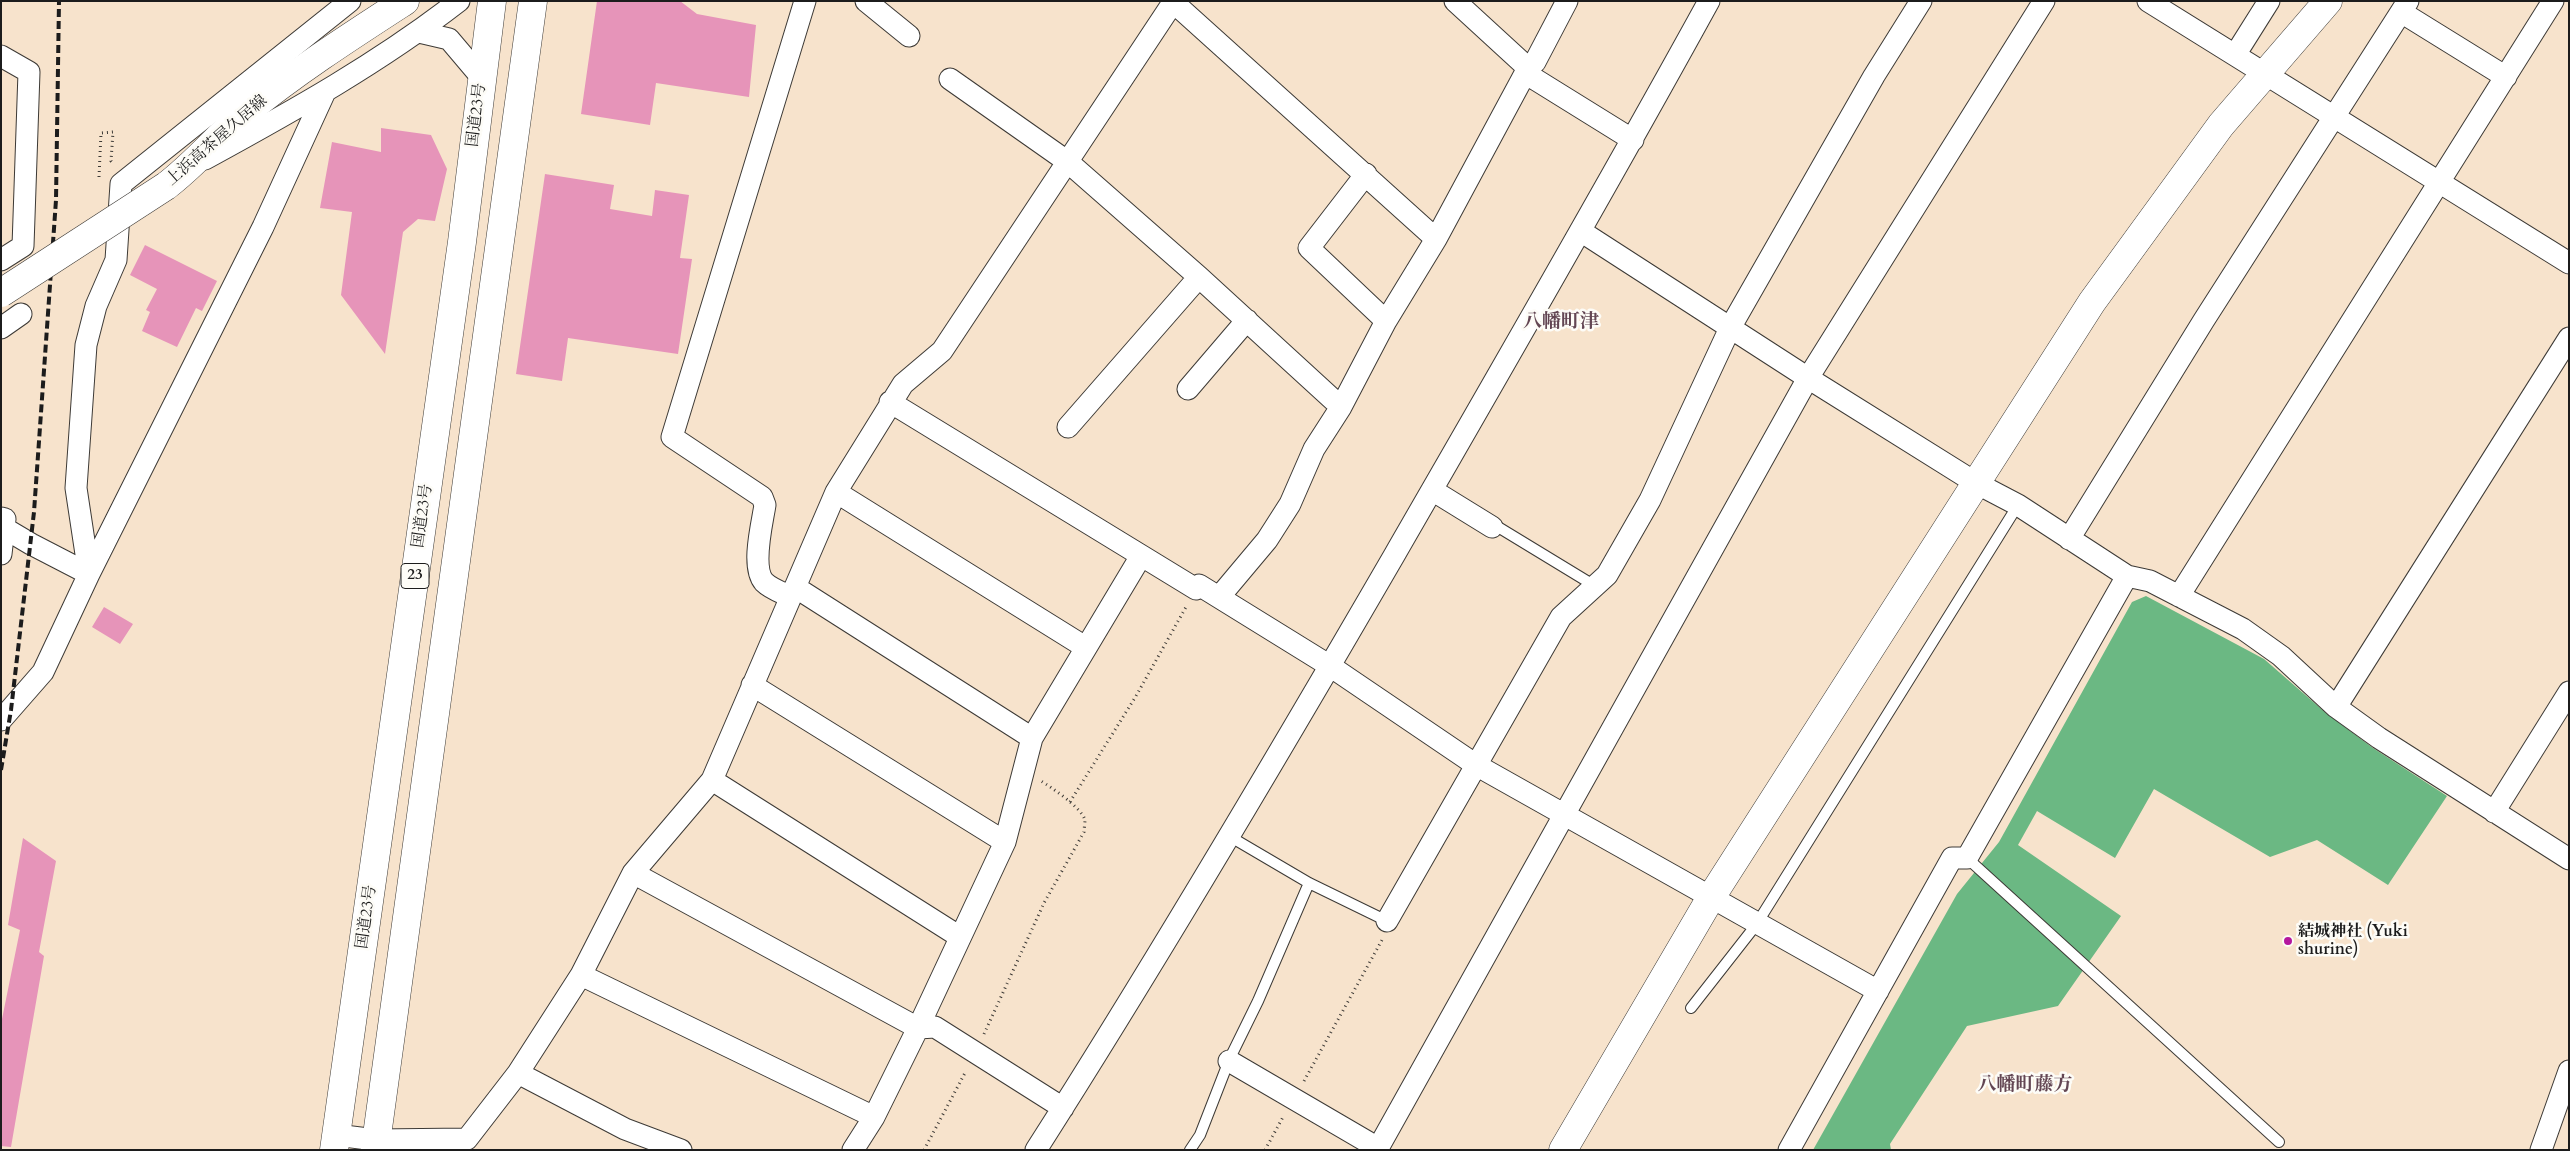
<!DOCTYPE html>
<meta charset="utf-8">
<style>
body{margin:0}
#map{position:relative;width:2570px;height:1151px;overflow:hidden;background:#f7e3cc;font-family:Cardo,serif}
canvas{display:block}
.frame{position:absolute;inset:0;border:2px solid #1c1c1c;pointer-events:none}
</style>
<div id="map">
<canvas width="2570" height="1151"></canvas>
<div class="frame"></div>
</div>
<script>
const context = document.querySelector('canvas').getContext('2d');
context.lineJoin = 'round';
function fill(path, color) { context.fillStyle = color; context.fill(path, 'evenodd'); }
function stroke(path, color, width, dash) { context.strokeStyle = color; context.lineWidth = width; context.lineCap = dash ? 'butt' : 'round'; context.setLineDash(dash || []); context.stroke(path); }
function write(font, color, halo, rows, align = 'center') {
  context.font = font + ' Cardo,"Noto Serif JP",serif'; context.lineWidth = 5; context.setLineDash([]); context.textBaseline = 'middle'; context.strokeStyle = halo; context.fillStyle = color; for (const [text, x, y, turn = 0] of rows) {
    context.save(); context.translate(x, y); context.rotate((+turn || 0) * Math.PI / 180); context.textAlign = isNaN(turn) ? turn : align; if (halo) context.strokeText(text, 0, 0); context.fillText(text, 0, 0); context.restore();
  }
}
fill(new Path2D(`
 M2146,596l118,63 62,54 47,35 74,48 -59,89 -71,-45 -47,17 -116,-68 -39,69 -78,-47 -19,34 103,71 -63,90 -91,20 -77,118 1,6h-78l144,-256 42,-52 133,-240z`), '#6bb883');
fill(new Path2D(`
 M597,1h83l17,13 59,11 -7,72 -93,-14 -6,42 -69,-11z
 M381,128l50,7 16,34 -12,52 -17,-2 -15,13 -18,122 -44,-59 11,-83 -32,-4 12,-66 49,10z
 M545,174l69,11 -4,24 42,7 3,-26 34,5 -9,63 12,1 -14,95 -110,-16 -6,43 -46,-7z
 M145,245l72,36 -15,30 -6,-3 -19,39 -35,-16 8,-19 -4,-2 11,-21 -27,-14z
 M104,607l29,17 -13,20 -28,-17z
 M23,838l33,23 -17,91 5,4 -33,191 -10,-1v-122l19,-94 -12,-5z`), '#e694b9');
const lane = new Path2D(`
 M1492,527h6l97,59
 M1229,836l80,47 78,38
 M1967,858l312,284
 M1691,1008l65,-83 262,-420
 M1190,1150l10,-15 30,-77 28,-57 51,-118`);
const street = new Path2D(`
 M866,1l43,35
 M1455,1l73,67 7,-6 32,-61
 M2148,1l421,262
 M1173,2l263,237
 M2401,12l105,65
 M419,32l30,7 33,39
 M2235,55l34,-54
 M1,56l28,16 -6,174 -22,14
 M1525,73l108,67
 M950,79l118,83 131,115 142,130
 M205,159c88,-48 174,-96 254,-158
 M1366,174l-57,74 77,73
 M1582,232l226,146 168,105 42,22 109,71 23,5 93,48 38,27 55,51 43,31 190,121
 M1,328l20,-14
 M1188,389l59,-69
 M890,402l306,187
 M1068,427l131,-150
 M1432,490l60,37
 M836,492l249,155
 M4,528l27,16 58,30
 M2069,539l135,-219 204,-319
 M1,554l4,-35 -4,-1
 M89,574l-13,-86 10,-143 10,-39 20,-46 5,-76 229,-183
 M1199,585l131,81 146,99 402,226
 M795,587l237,151
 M1220,596l47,-56 23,-36 24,-55 27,-42 45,-86 50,-82 92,-171
 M2179,596l374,-595
 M791,597c-8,-4 -20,-8 -27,-15 -13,-15 -2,-58 1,-77l-3,-8 -90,-60 133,-436
 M752,685l253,157
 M2336,707l233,-369
 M1,720l42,-48 46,-98 174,-347 61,-133
 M712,780l248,157
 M2494,812l75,-120
 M633,873l285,155 17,-1 128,81
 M1387,921l174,-304 46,-42 43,-75 80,-172 144,-252 47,-75
 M581,975l293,142
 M1229,1061l149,87
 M518,1073l107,56 56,21
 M336,1135l40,5 91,-1 51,-66 63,-98 52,-102 79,-93 124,-288 67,-108 39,-33 232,-350
 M853,1150l21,-33 44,-89 87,-186 27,-104 109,-182
 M1036,1150c125,-196 243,-396 359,-596 106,-184 212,-367 314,-553
 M1377,1150l431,-772 236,-377
 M1789,1150l163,-292h15l160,-282
 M2541,1150l28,-79`);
const secondary = new Path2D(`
 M166,186c29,-22 52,-50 79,-73 50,-41 106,-77 160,-112
 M1563,1150l147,-251 382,-597 129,-177 107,-124`);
const highway = new Path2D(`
 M334,1150l128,-908 30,-241
 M375,1150l158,-1149`);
stroke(lane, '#3d3a36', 12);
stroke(street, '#3d3a36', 23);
stroke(secondary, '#3d3a36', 29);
stroke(highway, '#3d3a36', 29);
stroke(new Path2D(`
 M99,177l2,-44 12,-1 -2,29 2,2
 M1070,802l66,-106 50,-89
 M984,1034l60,-131 40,-71c0,-3 1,-9 1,-12 -4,-13 -33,-32 -44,-39
 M1304,1081l78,-141
 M924,1150l42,-79
 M1265,1150l18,-33`), '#3d3a36', 3, [1, 4]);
stroke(lane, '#fff', 10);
stroke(street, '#fff', 21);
stroke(secondary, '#fff', 28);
stroke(highway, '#fff', 28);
stroke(new Path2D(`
 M1,770l10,-60 23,-198 22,-312 3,-199`), '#1c1c1c', 4, [8, 4]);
const secondaryBridge = new Path2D(`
 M1,293l165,-107`);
stroke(secondaryBridge, '#3d3a36', 29, []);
stroke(secondaryBridge, '#fff', 28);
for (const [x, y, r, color] of [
 [2288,941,5,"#b5179e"]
]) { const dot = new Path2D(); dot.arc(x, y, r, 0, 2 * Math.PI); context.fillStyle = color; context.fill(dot); stroke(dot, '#fdfcf7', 2); }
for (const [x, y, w] of [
 [415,576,28]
]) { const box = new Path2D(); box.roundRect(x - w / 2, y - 12.5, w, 25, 4); context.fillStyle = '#fdfcf7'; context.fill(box); stroke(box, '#1c1c1c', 1); }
write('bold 15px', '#1c1c1c', null, [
 ["23",415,576]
]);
write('16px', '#1c1c1c', '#fdfcf7', [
 ["国道23号",477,115,-83],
 ["上浜高茶屋久居線",217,141,-41],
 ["国道23号",423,516,-82],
 ["国道23号",367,917,-82]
]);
write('bold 16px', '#1c1c1c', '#fdfcf7', [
 ["結城神社 (Yuki",2298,932],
 ["shurine)",2298,950]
], 'left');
write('bold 19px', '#634653', '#fdfcf7', [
 ["八幡町津",1561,323],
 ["八幡町藤方",2025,1086]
]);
</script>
